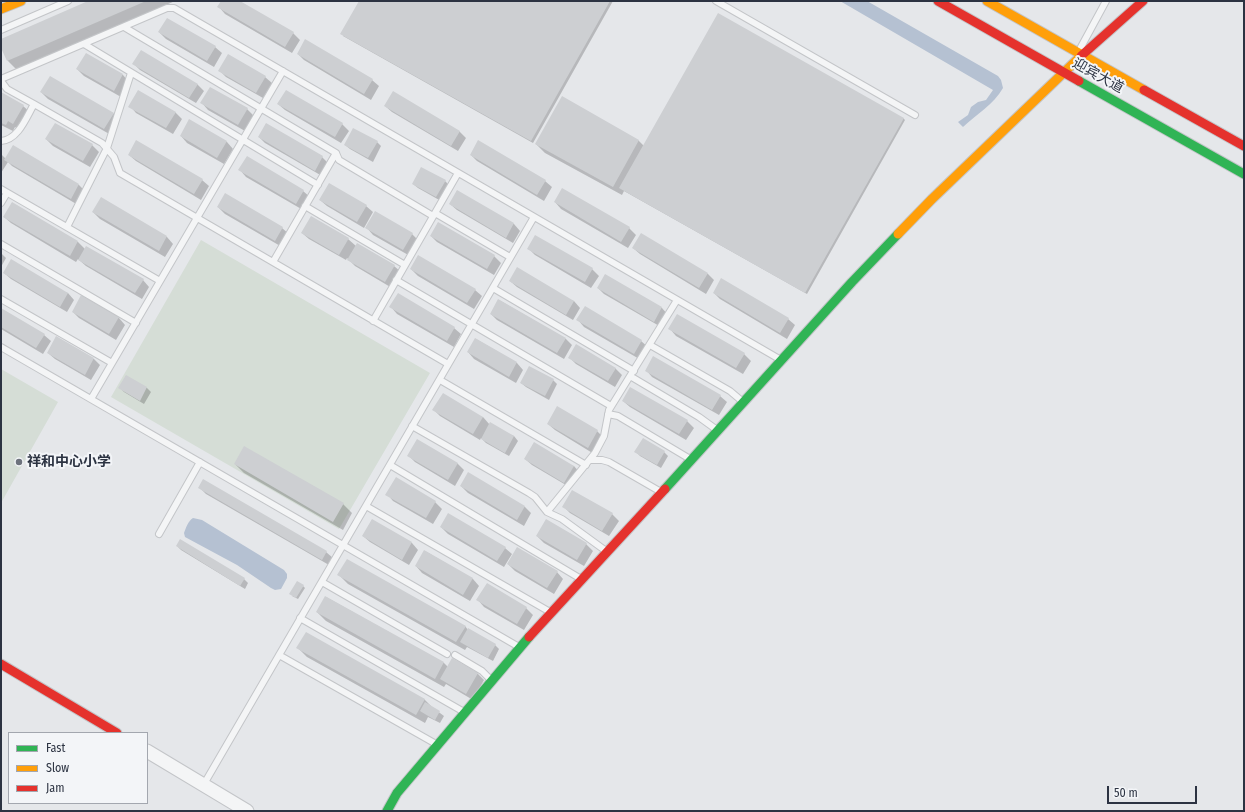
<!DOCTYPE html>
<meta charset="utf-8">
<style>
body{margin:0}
#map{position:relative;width:1245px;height:812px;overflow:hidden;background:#e5e7ea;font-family:"Fira Sans Condensed",sans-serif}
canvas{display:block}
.frame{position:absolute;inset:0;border:2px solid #2c3342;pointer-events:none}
.legend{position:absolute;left:8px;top:732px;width:140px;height:72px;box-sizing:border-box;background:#f3f5f8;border:1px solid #a3a7af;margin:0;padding:5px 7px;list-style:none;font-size:12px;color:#2c3342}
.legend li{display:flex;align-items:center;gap:8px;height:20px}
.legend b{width:20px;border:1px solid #a3a7af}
.scale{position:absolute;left:1107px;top:786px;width:90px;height:18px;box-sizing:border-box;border:2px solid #2c3342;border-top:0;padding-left:5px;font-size:12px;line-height:14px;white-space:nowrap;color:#2c3342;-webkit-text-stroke:3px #f3f5f8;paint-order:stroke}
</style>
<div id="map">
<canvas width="1245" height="812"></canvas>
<div class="frame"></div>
<ul class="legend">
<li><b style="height:5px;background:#30b455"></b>Fast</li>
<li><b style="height:5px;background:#ff9f0a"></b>Slow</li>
<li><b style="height:5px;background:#e5322d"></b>Jam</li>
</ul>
<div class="scale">50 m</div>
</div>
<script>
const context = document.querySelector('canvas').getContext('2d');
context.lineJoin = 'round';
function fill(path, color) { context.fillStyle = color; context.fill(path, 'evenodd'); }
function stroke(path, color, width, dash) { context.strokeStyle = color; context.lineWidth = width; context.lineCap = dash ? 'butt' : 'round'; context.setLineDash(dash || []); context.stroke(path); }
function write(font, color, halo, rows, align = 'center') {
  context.font = font + ' "Fira Sans Condensed","Noto Sans SC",sans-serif'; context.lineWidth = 4; context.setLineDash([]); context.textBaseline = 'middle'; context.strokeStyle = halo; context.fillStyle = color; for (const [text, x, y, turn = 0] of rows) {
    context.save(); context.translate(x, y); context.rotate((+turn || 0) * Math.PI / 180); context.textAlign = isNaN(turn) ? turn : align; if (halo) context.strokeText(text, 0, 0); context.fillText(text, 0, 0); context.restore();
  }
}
fill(new Path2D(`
 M201,240l229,133 -91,156 -228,-132z
 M1,369l57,33 -57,101z`), '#d5ddd6');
fill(new Path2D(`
 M840,1h27l131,75 3,4 2,8c-9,16 -27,27 -40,39l-5,-5 10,-7 3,-8 7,-5 8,-2 7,-10z
 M193,518l9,2 82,50 3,4v4l-6,11 -6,1 -4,-2 -34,-23 -52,-28 -1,-4c2,-5 4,-12 9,-15z`), '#b5c1d2');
fill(new Path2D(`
 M91,1h84l-158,69 -9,-9 -7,-16v-5z
 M222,1h16l55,32 7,7 -8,13 -67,-39 -6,-7z
 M360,1h253l-80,142 -190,-107z
 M159,32l56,15 7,6 -8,14 -48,-28z
 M86,54l37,21 6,7 -8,15 -37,-21 -7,-7z
 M298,54l74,26 7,6 -8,14 -67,-40z
 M134,64l63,20 7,7 -8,12 -56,-33z
 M219,70l46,7 7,6 -9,15 -37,-21z
 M210,88l37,21 7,7 -9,15 -37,-21 -6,-7z
 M41,92l72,21 6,7 -8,15 -63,-36z
 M1,93l22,13 7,6 -10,18 -5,-3 -2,4 -12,-6z
 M278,104l64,20 7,7 -8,12 -56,-33z
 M130,106l45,6 7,7 -9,15 -37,-21z
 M385,106l74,25 7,7 -8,13 -66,-39z
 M903,118l2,2 -98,174 -183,-103 -2,4 -77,-42 -9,-9 102,-4 6,6z
 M190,121l37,21 6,7 -9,15 -37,-21 -6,-7z
 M266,124l56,33 7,7 -7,12 -57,-33 -6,-6z
 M46,139l46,6 7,7 -9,15 -37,-21z
 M377,142l4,4 -8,16 -23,-13 -5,-4z
 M13,146l66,39 6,6 -7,14 -66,-39 -4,-4 -7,11v-19l5,5z
 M129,155l73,25 7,6 -8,14 -65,-39z
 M471,155l74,26 7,6 -8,14 -67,-40z
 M240,170l63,21 7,6 -7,13 -57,-33z
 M445,181l4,4 -8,16 -23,-13 -5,-4z
 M457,191l57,33 6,7 -7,12 -56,-33 -7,-6z
 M101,199l66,38 6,7 -8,13 -65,-38 -7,-7z
 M320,200l46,6 7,6 -9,16 -37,-22z
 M555,202l74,26 7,7 -8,13 -67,-39z
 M12,203l66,39 7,7 58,31 6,7 -7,12 -56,-33 -8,-7 -2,3 -65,-39 -7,-6z
 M218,207l64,21 7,6 -7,13 -57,-33z
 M376,213l36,21 7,7 -9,15 -37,-21 -6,-7z
 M438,223l56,33 7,7 -7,12 -57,-33 -6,-6z
 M302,233l46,6 8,7 38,20 7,6 -9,16 -37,-22 -8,-8 -1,2 -37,-21z
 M641,234l67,40 6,6 -8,14 -66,-40 -7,-6z
 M528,248l64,21 7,7 -8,12 -56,-33z
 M1,253l5,5 -5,9z
 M411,269l64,21 7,6 -8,13 -56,-33z
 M4,273l64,20 6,7 -7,12 -56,-33z
 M605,275l57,33 6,7 -7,12 -57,-33 -6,-6z
 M510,281l64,20 6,7 -7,12 -56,-33z
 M714,293l74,26 7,6 -8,14 -67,-40z
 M82,297l37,21 6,7 -9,15 -37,-22 -6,-6z
 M499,300l67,39 6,6 -8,14 -67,-39 -6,-6z
 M391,307l63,21 7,6 -7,13 -57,-33z
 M1,309l43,26 7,6 -8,13 -42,-25z
 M578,320l63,21 7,6 -7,13 -57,-33z
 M670,329l74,25 7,7 -8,13 -67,-38z
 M476,339l41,24 6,7 -7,13 -42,-24 -6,-7z
 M48,353l46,6 6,6 -9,15 -36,-21z
 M570,358l45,10 7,7 -7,12 -39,-23z
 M646,370l74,26 7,6 -8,13 -67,-38z
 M126,376l21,12 4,4 -7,12 -20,-12 -4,-4z
 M553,380l4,4 -8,16 -23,-13 -5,-4z
 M623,401l64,20 7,7 -8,12 -56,-33z
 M434,410l49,7 7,8 24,11 4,5 -9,15 -23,-13 -5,-5 -1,2 -40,-24z
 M548,424l49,7 7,7 -10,16 -39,-24z
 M636,452h28l4,4 -7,12 -21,-12z
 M409,456l48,7 7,7 -9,16 -40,-24z
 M525,459l49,7 6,7 -9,15 -39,-23z
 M235,464l108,40 9,9 -9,17 -99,-57z
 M468,474l57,33 6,6 -7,13 -56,-33 -7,-7z
 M200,488l126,64 7,6 -4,7 -123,-71z
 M387,494l48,8 7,7 -9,15 -40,-23z
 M563,506l49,8 7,7 -10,15 -39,-23z
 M372,520l40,23 6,7 -9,15 -39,-23 -7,-6z
 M441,527l64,21 7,6 -8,13 -56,-33z
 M537,536l49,8 7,7 -9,15 -40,-23z
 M177,546l67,33 4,4 -3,6 -64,-39z
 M425,551l48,28 6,7 -9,15 -48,-28 -6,-7z
 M508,564l49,8 6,7 -9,15 -39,-23z
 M339,575l126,51 3,4 27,15 4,4 -6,12 -26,-14 -2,3 -117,-66z
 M303,586l2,2 -7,11 -6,-3z
 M326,597l118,66 4,4 5,-8 25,15 6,6 -11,20 -27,-16 -2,3 -118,-66 -9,-9z
 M478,600l48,8 7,7 -9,15 -40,-23z
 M298,648l126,51 8,8 12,9 -4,7 -12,-6 -3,6 -118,-66z`), '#0003');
fill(new Path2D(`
 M88,1h58l-139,60 -6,-13v-9z
 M221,1h19l54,31 -9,15 -68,-40z
 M359,1h251l-79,140 -191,-107z
 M718,13l186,105 -99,175 -186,-105z
 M167,18l49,28 -9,15 -49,-29z
 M305,39l68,40 -9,15 -67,-40z
 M141,50l57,34 -9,14 -57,-34z
 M86,53l37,21 -9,17 -38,-22z
 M228,54l38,22 -10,17 -38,-22z
 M50,76l64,37 -10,16 -64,-37z
 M210,87l38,21 -10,17 -38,-22z
 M138,90l38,22 -10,16 -38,-21z
 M286,90l57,33 -8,14 -58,-33z
 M393,91l67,40 -9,15 -67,-40z
 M1,92l23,13 -11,19 -5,-3 -2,4 -5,-2z
 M562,96l77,44 -26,47 -78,-43z
 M189,119l38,22 -10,17 -37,-22z
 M55,123l38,21 -10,17 -38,-22z
 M266,123l57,33 -8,15 -57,-34z
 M353,128l25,13 -10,17 -24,-13z
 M136,140l67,39 -9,15 -66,-39z
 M478,140l68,40 -9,15 -67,-40z
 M13,145l66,39 -8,15 -67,-39z
 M247,156l57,34 -8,14 -58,-34z
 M421,167l25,13 -10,17 -24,-13z
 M329,183l38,22 -10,17 -38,-22z
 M562,188l68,39 -9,15 -67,-40z
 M457,190l57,33 -8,15 -57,-34z
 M225,193l58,34 -8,14 -58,-34z
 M101,197l66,39 -8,15 -67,-39z
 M12,202l66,39 -8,15 -67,-39z
 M375,211l38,22 -10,17 -38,-22z
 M311,216l38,22 -10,17 -38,-22z
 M438,222l57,33 -8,14 -57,-33z
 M641,233l67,40 -9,15 -67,-40z
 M535,235l58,33 -8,14 -58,-33z
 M357,243l38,22 -10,17 -38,-22z
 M86,246l58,33 -9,14 -57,-33z
 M418,255l58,34 -9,14 -57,-34z
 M11,259l57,34 -8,14 -57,-34z
 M517,267l57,34 -8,14 -57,-34z
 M605,274l57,33 -8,15 -57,-34z
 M721,278l68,40 -9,15 -67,-40z
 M398,293l57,34 -8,14 -58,-34z
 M81,295l38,22 -10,17 -37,-22z
 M498,299l68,39 -9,15 -67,-39z
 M585,306l57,34 -8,14 -58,-34z
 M1,308l44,26 -9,14 -35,-21z
 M677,314l68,39 -9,15 -68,-39z
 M56,336l38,22 -9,17 -38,-22z
 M475,338l42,24 -8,15 -42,-25z
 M576,344l40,24 -8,13 -40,-23z
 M653,356l68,39 -9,15 -67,-39z
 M529,366l25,13 -9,17 -25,-13z
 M126,375l21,12 -7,14 -22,-13z
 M630,387l58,33 -9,14 -57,-33z
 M443,393l40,24 -10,17 -41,-24z
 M557,406l41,24 -10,18 -41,-24z
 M490,422l24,14 -9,17 -24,-14z
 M643,438l22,13 -8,14 -23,-13z
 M417,439l41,24 -10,17 -41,-24z
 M534,442l40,24 -10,17 -40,-24z
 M244,446l100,57 -11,19 -99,-58z
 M468,472l57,34 -8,14 -57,-34z
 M396,477l40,24 -10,17 -41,-23z
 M203,479l124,72 -5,9 -124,-72z
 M572,490l41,23 -11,18 -40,-24z
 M448,513l58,34 -9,14 -57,-34z
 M372,519l40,23 -10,18 -40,-24z
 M546,519l41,24 -10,17 -41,-24z
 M180,539l65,39 -5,8 -64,-40z
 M517,547l41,24 -11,17 -40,-24z
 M424,550l49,28 -10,17 -48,-29z
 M347,559l119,67 -10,16 -119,-67z
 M297,581l7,4 -8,13 -7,-4z
 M487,583l40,24 -10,17 -41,-24z
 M325,596l119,66 -9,17 -119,-67z
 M468,628l28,16 -8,14 -28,-16z
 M306,632l119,67 -9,16 -120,-67z
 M452,658l26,15 -12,21 -26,-15z
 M425,702l15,9 -5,9 -15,-9z`), '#cdcfd2');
const lane = new Path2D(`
 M716,1l199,114
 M124,27l212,126 3,7 94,56
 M1,30l67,-29
 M84,44l234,141
 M1081,47l25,-46
 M1,79l166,-71h7l607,352
 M1,81l6,8 27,15c-8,14 -16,36 -33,37
 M34,104l68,39 12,14 6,16 328,191
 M1,189l159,92
 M1,203l6,-10
 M305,206l100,59
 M435,213l75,44
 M67,227l40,-79 24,-75
 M1,244l135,79
 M273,262l63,-109
 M396,280l215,126
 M493,288l141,83
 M1,299l111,64
 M373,321l85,-148
 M650,345l80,46 13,11
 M1,347l518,300
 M630,376l69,41 18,13
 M440,380l146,85
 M91,399l192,-328
 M608,414l10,2 72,43
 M412,426l117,67 6,4 12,15 15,7 44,32
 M590,460h12l7,2 52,30
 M390,465l191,114
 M366,506l184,106
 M547,512l48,-59 9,-17 5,-26 68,-110
 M159,534l41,-72
 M322,582l125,72
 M300,618l164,94
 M279,655l157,89
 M455,655l27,16 9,9
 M204,784l330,-567`);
const street = new Path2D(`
 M147,751l100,60`);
const fast = new Path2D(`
 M1079,81l165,93
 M665,489l187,-207 46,-48
 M387,811l10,-18 132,-156`);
const slow = new Path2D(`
 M987,1l157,89
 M1,9l20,-8
 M898,234l34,-35 149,-143`);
const jam = new Path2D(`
 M938,1l141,80
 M1081,56l62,-55
 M1144,90l100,56
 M529,637l136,-148
 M1,664l116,69`);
stroke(lane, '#c3c5c8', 8);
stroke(street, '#c3c5c8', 15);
stroke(fast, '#c3c5c8', 11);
stroke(slow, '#c3c5c8', 11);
stroke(jam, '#c3c5c8', 11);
stroke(lane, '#f4f5f6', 6);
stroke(street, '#f4f5f6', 13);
stroke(fast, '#30b455', 9);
stroke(slow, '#ff9f0a', 9);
stroke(jam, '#e5322d', 9);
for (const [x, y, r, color] of [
 [19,462,4,"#6d727d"]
]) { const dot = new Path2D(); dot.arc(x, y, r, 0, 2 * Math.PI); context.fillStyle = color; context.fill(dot); stroke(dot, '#f3f5f8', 1.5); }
write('14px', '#2c3342', '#f3f5f8', [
 ["迎宾大道",1098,76,29]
]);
write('bold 14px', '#2c3342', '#f3f5f8', [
 ["祥和中心小学",27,462]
], 'left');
</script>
